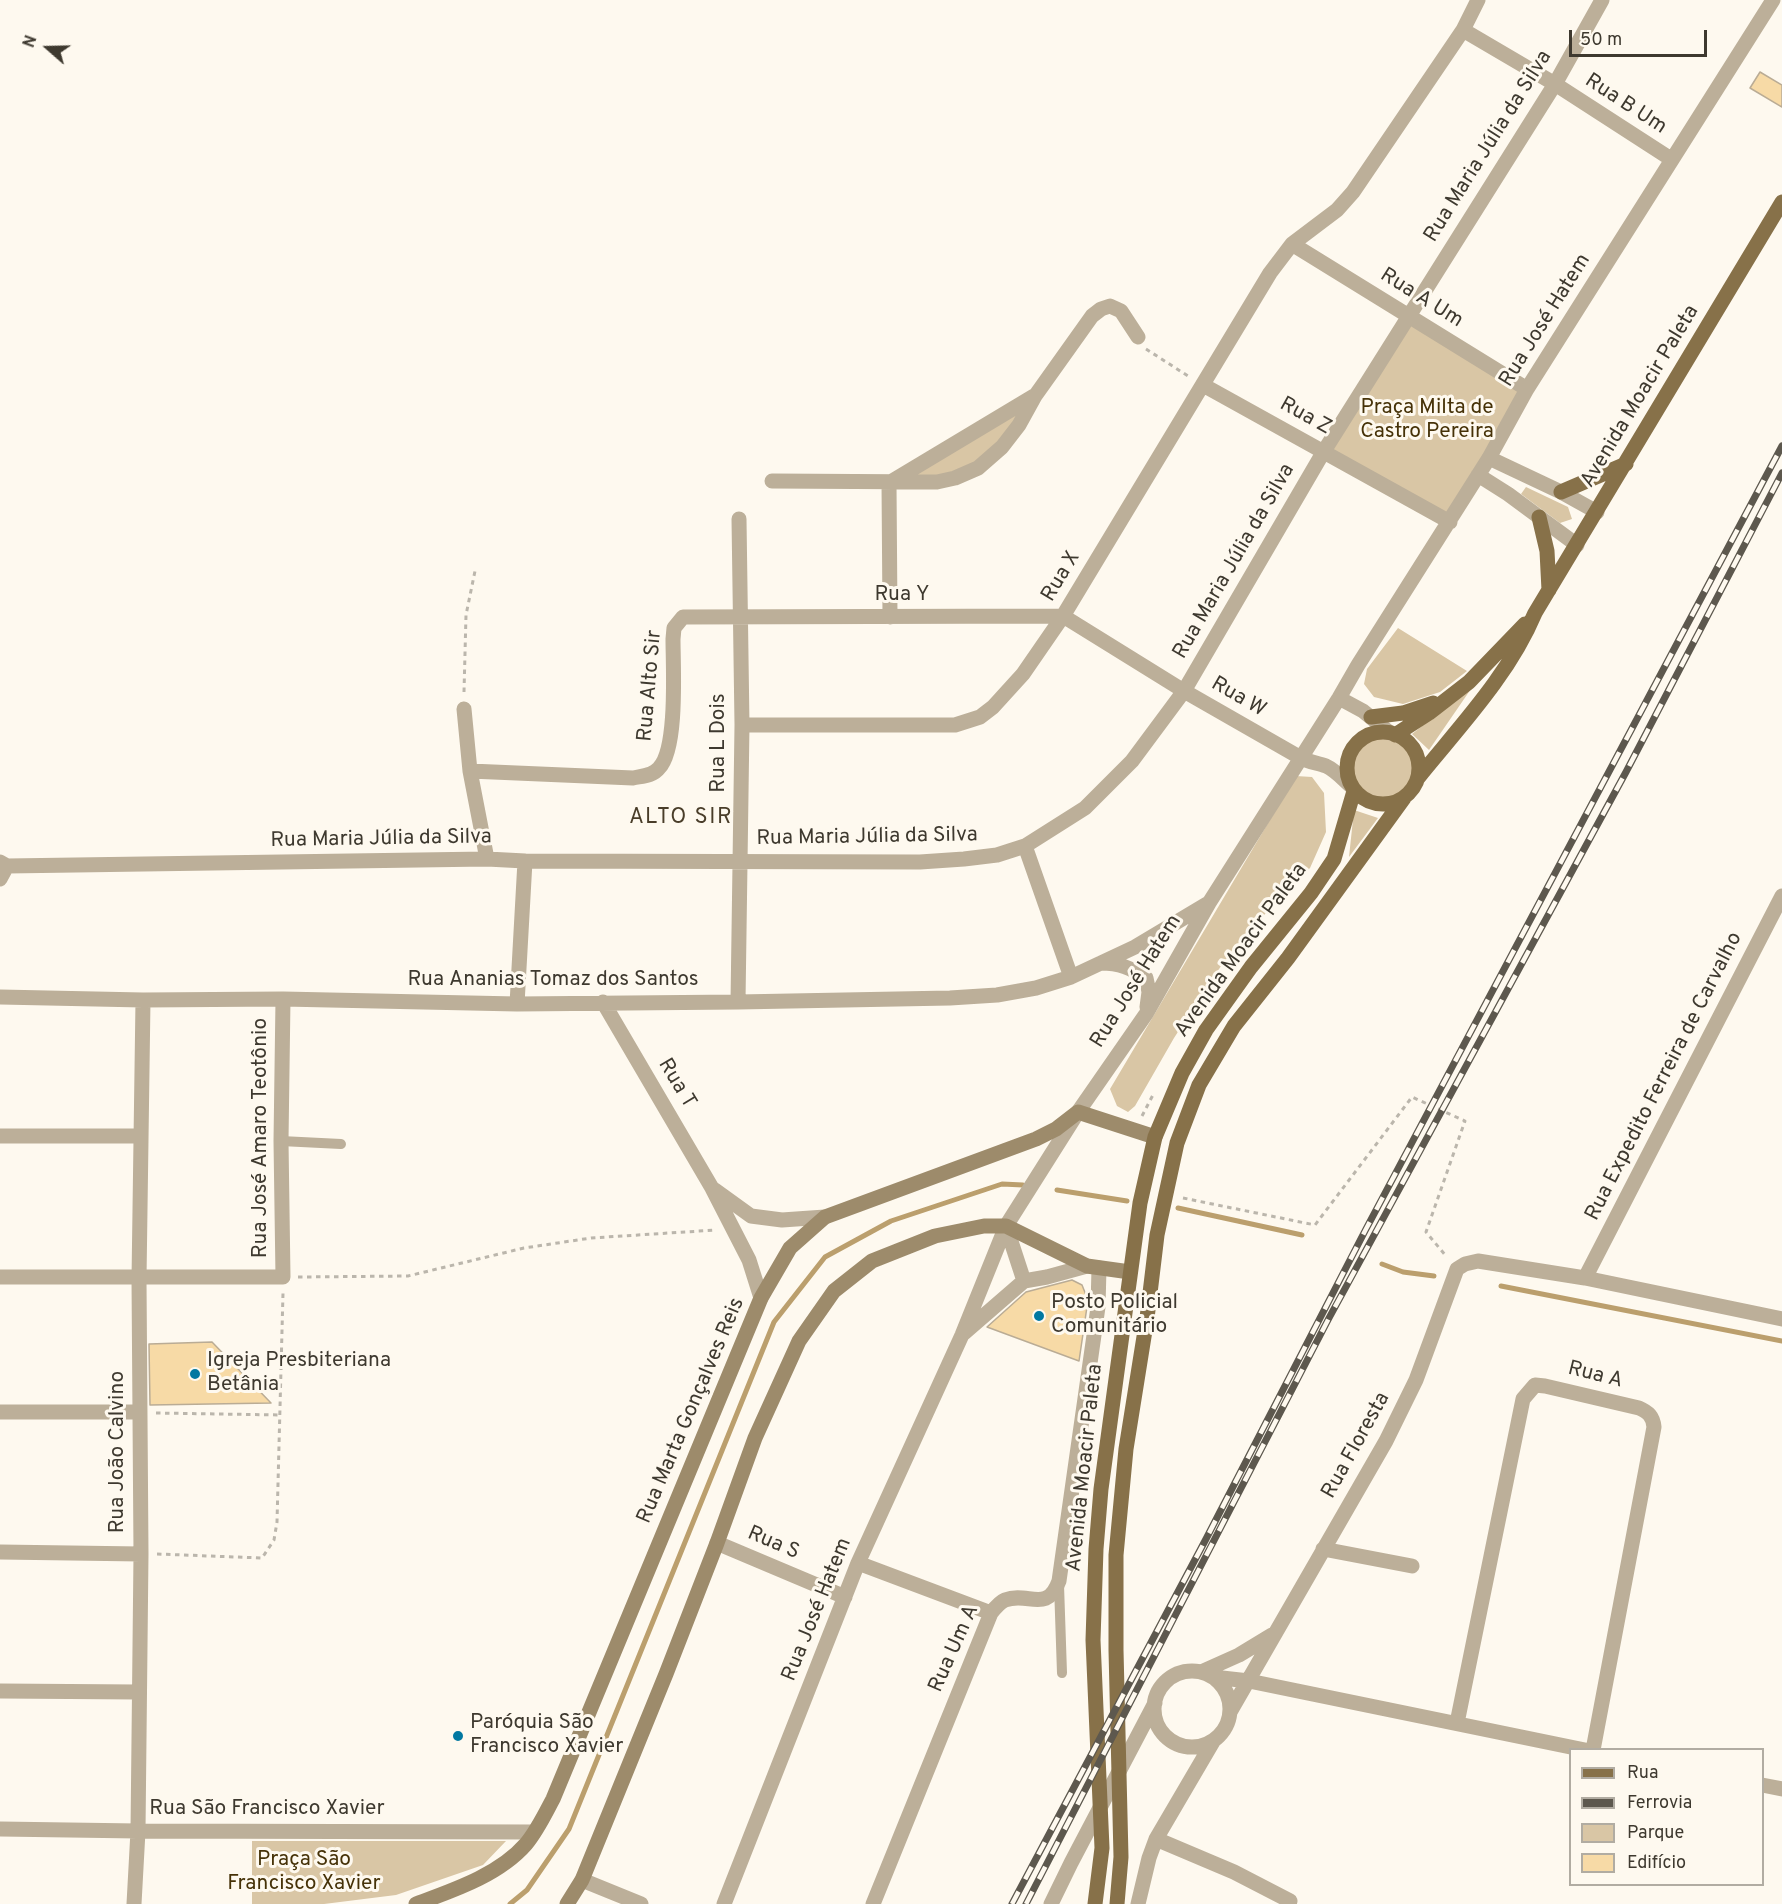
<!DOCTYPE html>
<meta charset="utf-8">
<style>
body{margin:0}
#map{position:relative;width:1782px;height:1904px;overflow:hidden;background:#fef9ef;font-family:Overpass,sans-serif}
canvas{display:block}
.legend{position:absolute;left:1569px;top:1748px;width:195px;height:138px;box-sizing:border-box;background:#fef9ef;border:2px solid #b1aca2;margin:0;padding:8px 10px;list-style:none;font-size:18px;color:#3e392f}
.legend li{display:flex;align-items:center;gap:12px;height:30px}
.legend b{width:30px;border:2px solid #b1aca2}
.north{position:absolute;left:18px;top:18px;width:60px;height:60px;-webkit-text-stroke:4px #fef9ef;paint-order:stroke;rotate:290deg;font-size:16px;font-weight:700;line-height:24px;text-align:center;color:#3e392f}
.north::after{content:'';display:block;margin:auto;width:21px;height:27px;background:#3e392f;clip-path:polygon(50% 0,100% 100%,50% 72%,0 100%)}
.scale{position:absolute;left:1569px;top:30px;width:138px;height:27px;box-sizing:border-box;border:3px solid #3e392f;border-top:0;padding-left:8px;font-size:18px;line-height:21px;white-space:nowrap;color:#3e392f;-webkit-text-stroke:4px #fef9ef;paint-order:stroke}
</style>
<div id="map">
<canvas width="1782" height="1904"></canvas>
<ul class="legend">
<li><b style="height:8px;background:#877149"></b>Rua</li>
<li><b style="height:8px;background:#5d584e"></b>Ferrovia</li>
<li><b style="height:16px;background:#d9c6a5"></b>Parque</li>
<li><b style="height:16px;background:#f7daa6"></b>Edifício</li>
</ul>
<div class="north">N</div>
<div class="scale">50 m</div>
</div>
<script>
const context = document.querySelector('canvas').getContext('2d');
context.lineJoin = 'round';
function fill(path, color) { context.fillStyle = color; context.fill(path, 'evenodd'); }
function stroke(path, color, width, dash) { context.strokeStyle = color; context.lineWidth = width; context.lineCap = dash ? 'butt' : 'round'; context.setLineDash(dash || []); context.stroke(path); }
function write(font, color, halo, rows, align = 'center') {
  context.font = font + ' Overpass,sans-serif'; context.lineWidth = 6; context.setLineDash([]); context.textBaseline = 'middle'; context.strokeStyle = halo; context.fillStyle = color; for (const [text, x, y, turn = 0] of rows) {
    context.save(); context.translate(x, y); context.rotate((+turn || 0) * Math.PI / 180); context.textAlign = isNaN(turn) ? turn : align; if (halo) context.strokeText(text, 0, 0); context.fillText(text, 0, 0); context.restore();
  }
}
fill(new Path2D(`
 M1407,316l120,73 -77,133 -126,-71z
 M1025,405l-30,44 -41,27 -51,3z
 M1526,487l42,20 4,12 -12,4 -39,-29z
 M1398,628l69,43 -27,21 -37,12 -29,-7 -10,-13 3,-15z
 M1473,686l-44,64 -17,-16z
 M1351 768a31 31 0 1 1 62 0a31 31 0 1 1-62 0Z
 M1296,776l16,1 12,16 2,39 -16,36 -45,46 -42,49 -49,75 -39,68 -7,6 -11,-6 -7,-17z
 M1354,810l24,8 -29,39z
 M252,1841h254l-23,24 -87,30 -72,9h-72z`), '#d9c6a5');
stroke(new Path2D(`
 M1057,1190l70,11
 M1178,1208l124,27
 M1382,1264l21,8 31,4
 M1501,1286l281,55
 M510,1904l17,-14 42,-61 205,-507 51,-65 66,-36 111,-37 21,1`), '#bb9f6d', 5);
const building = new Path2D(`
 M1760,72l22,13v22l-32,-19z
 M1072,1280l10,5 6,15 -9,61 -92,-34 39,-35z
 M212,1342l59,61 -121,2 -1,-61z`);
fill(building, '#f7daa6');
stroke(building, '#baac95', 1.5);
stroke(new Path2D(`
 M1146,349l42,27
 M464,692l2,-77 9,-44
 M1142,1116l12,-23
 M1183,1198l132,27 97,-128 53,24 -39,111 20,24
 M298,1277l110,-1 116,-28 67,-10 125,-8
 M156,1413l125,2
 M157,1554l105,4 12,-18 3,-18 6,-229`), '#bbb6ac', 3, [4.5, 4.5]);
stroke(new Path2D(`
 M281,1141l60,3
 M1059,1585l3,88`), '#bcaf99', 10);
stroke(new Path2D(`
 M1463,30l92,54 116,75
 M1292,244l235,145
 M1203,385l247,137
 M1489,458l72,34 36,20
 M1478,475l30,19 69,51
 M772,481l165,1 18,-4 23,-10 24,-21 17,-22 16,-29 57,-80 9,-7 9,-3 11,5 17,26
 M1063,616l121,75 117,67c8,4 17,5 25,8 9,4 17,13 25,20
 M890,617l-1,-134 145,-87
 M1339,698l24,13 27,22
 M464,709l6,62 17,88
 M742,725h213l25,-8 13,-10 30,-33 40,-58 207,-343 22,-29 45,-34 16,-18 110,-162 15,-30
 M470,771l163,7c9,-2 20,-2 26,-10 19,-19 14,-102 14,-129l1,-11 9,-11 380,-1
 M1025,846l46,131
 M0,862l7,4 480,-7 38,2 395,1 44,-3 33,-4 28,-9 60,-38 47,-47 52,-70 140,-240 231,-367 47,-84
 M0,879l7,-13
 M1101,963c18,0 30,5 45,15l3,14 -2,15
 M0,997l143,3 140,-1 234,5 221,-2 212,-4 47,-3 39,-7 35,-11 64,-30 72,-43
 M603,1002l109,186 37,72 12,38
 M738,1002l4,-277 -3,-206
 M517,1004l8,-143
 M0,1136h140
 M715,1190l36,26 31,4 43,-3
 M1006,1226l18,55
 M0,1277h283l-2,-136 2,-142
 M1585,1278l197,-382
 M964,1333l60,-52 23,-4 40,-11
 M0,1412h139
 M717,1543l128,54
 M1323,1549l89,17
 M0,1552l141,2
 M858,1563l133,50
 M1154 1709a38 38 0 1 1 76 0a38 38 0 1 1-76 0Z
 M1201,1672l38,-17 33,-20
 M1213,1677l36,4 336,69
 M0,1691l138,1
 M1230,1712l156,-271 30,-61 41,-111 8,-5 13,-3 107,17 197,41
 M1457,1723l66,-324 12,-14 10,1 94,22c9,4 14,8 15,19l-61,323
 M1762,1785l20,4
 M0,1829l138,2 396,1
 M1156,1839l78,33 56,29
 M582,1880l59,24
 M134,1904l4,-73 3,-277 -2,-275 4,-279
 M724,1904l134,-341 104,-228 44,-109 72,-114 68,-98 63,-111 130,-205 19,-33 131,-207 38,-69 246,-389
 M873,1904l118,-291c4,-5 9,-11 14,-13 23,-9 42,14 54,-19l39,-274 1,-39
 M1051,1904l20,-41 84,-160
 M1138,1904l11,-46 7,-19 58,-99`), '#bcaf99', 15);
stroke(new Path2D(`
 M416,1904c38,-14 83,-29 110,-60 11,-13 19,-30 27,-45l208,-501 29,-50 35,-31 211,-78 20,-10 22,-17 77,25
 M567,1904l15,-24 84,-206 51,-131 38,-105 44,-97 35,-50 38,-30 63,-25 49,-10h22l81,40 43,6`), '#9d8b6b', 15);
stroke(new Path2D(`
 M1561,492l65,-28
 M1539,517l8,34 2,39
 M1371,717l32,-4 30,-10
 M1347 768a36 36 0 1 1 72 0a36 36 0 1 1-72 0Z
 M1395,735l34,-22 40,-31 56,-58
 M1418,778c42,-52 91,-103 117,-165l247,-411
 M1095,1904l7,-56 -9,-208 3,-91 5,-60 39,-286 15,-66 27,-64 24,-43 45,-63 60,-74 23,-34 20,-68
 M1117,1904l4,-47 -5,-207v-95l10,-106 21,-131 10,-83 20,-92 22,-58 35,-59 54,-68 116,-160`), '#877149', 15);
const rail = new Path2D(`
 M1012,1904l194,-365 160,-310 416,-783
 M1026,1904l303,-586 297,-546 156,-299`);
stroke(rail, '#5d584e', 7);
stroke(rail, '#fef9ef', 4.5, [14]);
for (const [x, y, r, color] of [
 [1039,1316,6,"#0278a1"],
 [195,1374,6,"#0278a1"],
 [458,1736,6,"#0278a1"]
]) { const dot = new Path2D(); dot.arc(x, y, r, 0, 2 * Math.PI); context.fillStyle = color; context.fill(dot); stroke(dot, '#fef9ef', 2); }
write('21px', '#3e392f', '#fef9ef', [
 ["Rua B Um",1625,105,33],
 ["Rua Maria Júlia da Silva",1489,147,-58],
 ["Rua A Um",1421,299,32],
 ["Rua José Hatem",1546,321,-58],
 ["Avenida Moacir Paleta",1641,397,-59],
 ["Rua Z",1305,417,29],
 ["Rua Maria Júlia da Silva",1235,562,-60],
 ["Rua X",1062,577,-59],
 ["Rua Y",902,596],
 ["Rua Alto Sir",651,686,-85],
 ["Rua W",1238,698,30],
 ["Rua L Dois",720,743,-90],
 ["Rua Maria Júlia da Silva",867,838,-1],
 ["Rua Maria Júlia da Silva",381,840,-1],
 ["Avenida Moacir Paleta",1242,951,-54],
 ["Rua Ananias Tomaz dos Santos",553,981],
 ["Rua José Hatem",1137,982,-58],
 ["Rua Expedito Ferreira de Carvalho",1665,1077,-63],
 ["Rua T",676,1084,59],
 ["Rua José Amaro Teotônio",262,1138,-90],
 ["Rua A",1595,1376,14],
 ["Rua Marta Gonçalves Reis",692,1411,-67],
 ["Rua Floresta",1357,1446,-61],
 ["Rua João Calvino",119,1452,-90],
 ["Avenida Moacir Paleta",1086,1468,-84],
 ["Rua S",773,1544,23],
 ["Rua José Hatem",818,1610,-68],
 ["Rua Um A",955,1649,-66],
 ["Rua São Francisco Xavier",267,1810]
]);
write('21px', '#463208', '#fef9ef', [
 ["Praça Milta de",1427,409],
 ["Castro Pereira",1427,433],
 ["Praça São",304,1861],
 ["Francisco Xavier",304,1885]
]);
write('21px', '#3e392f', '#fef9ef', [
 ["Posto Policial",1051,1304],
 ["Comunitário",1051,1328],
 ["Igreja Presbiteriana",207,1362],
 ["Betânia",207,1386],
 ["Paróquia São",470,1724],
 ["Francisco Xavier",470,1748]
], 'left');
context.letterSpacing = '1.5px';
write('22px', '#493d29', '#fef9ef', [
 ["ALTO SIR",681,819]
]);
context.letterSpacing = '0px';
</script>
